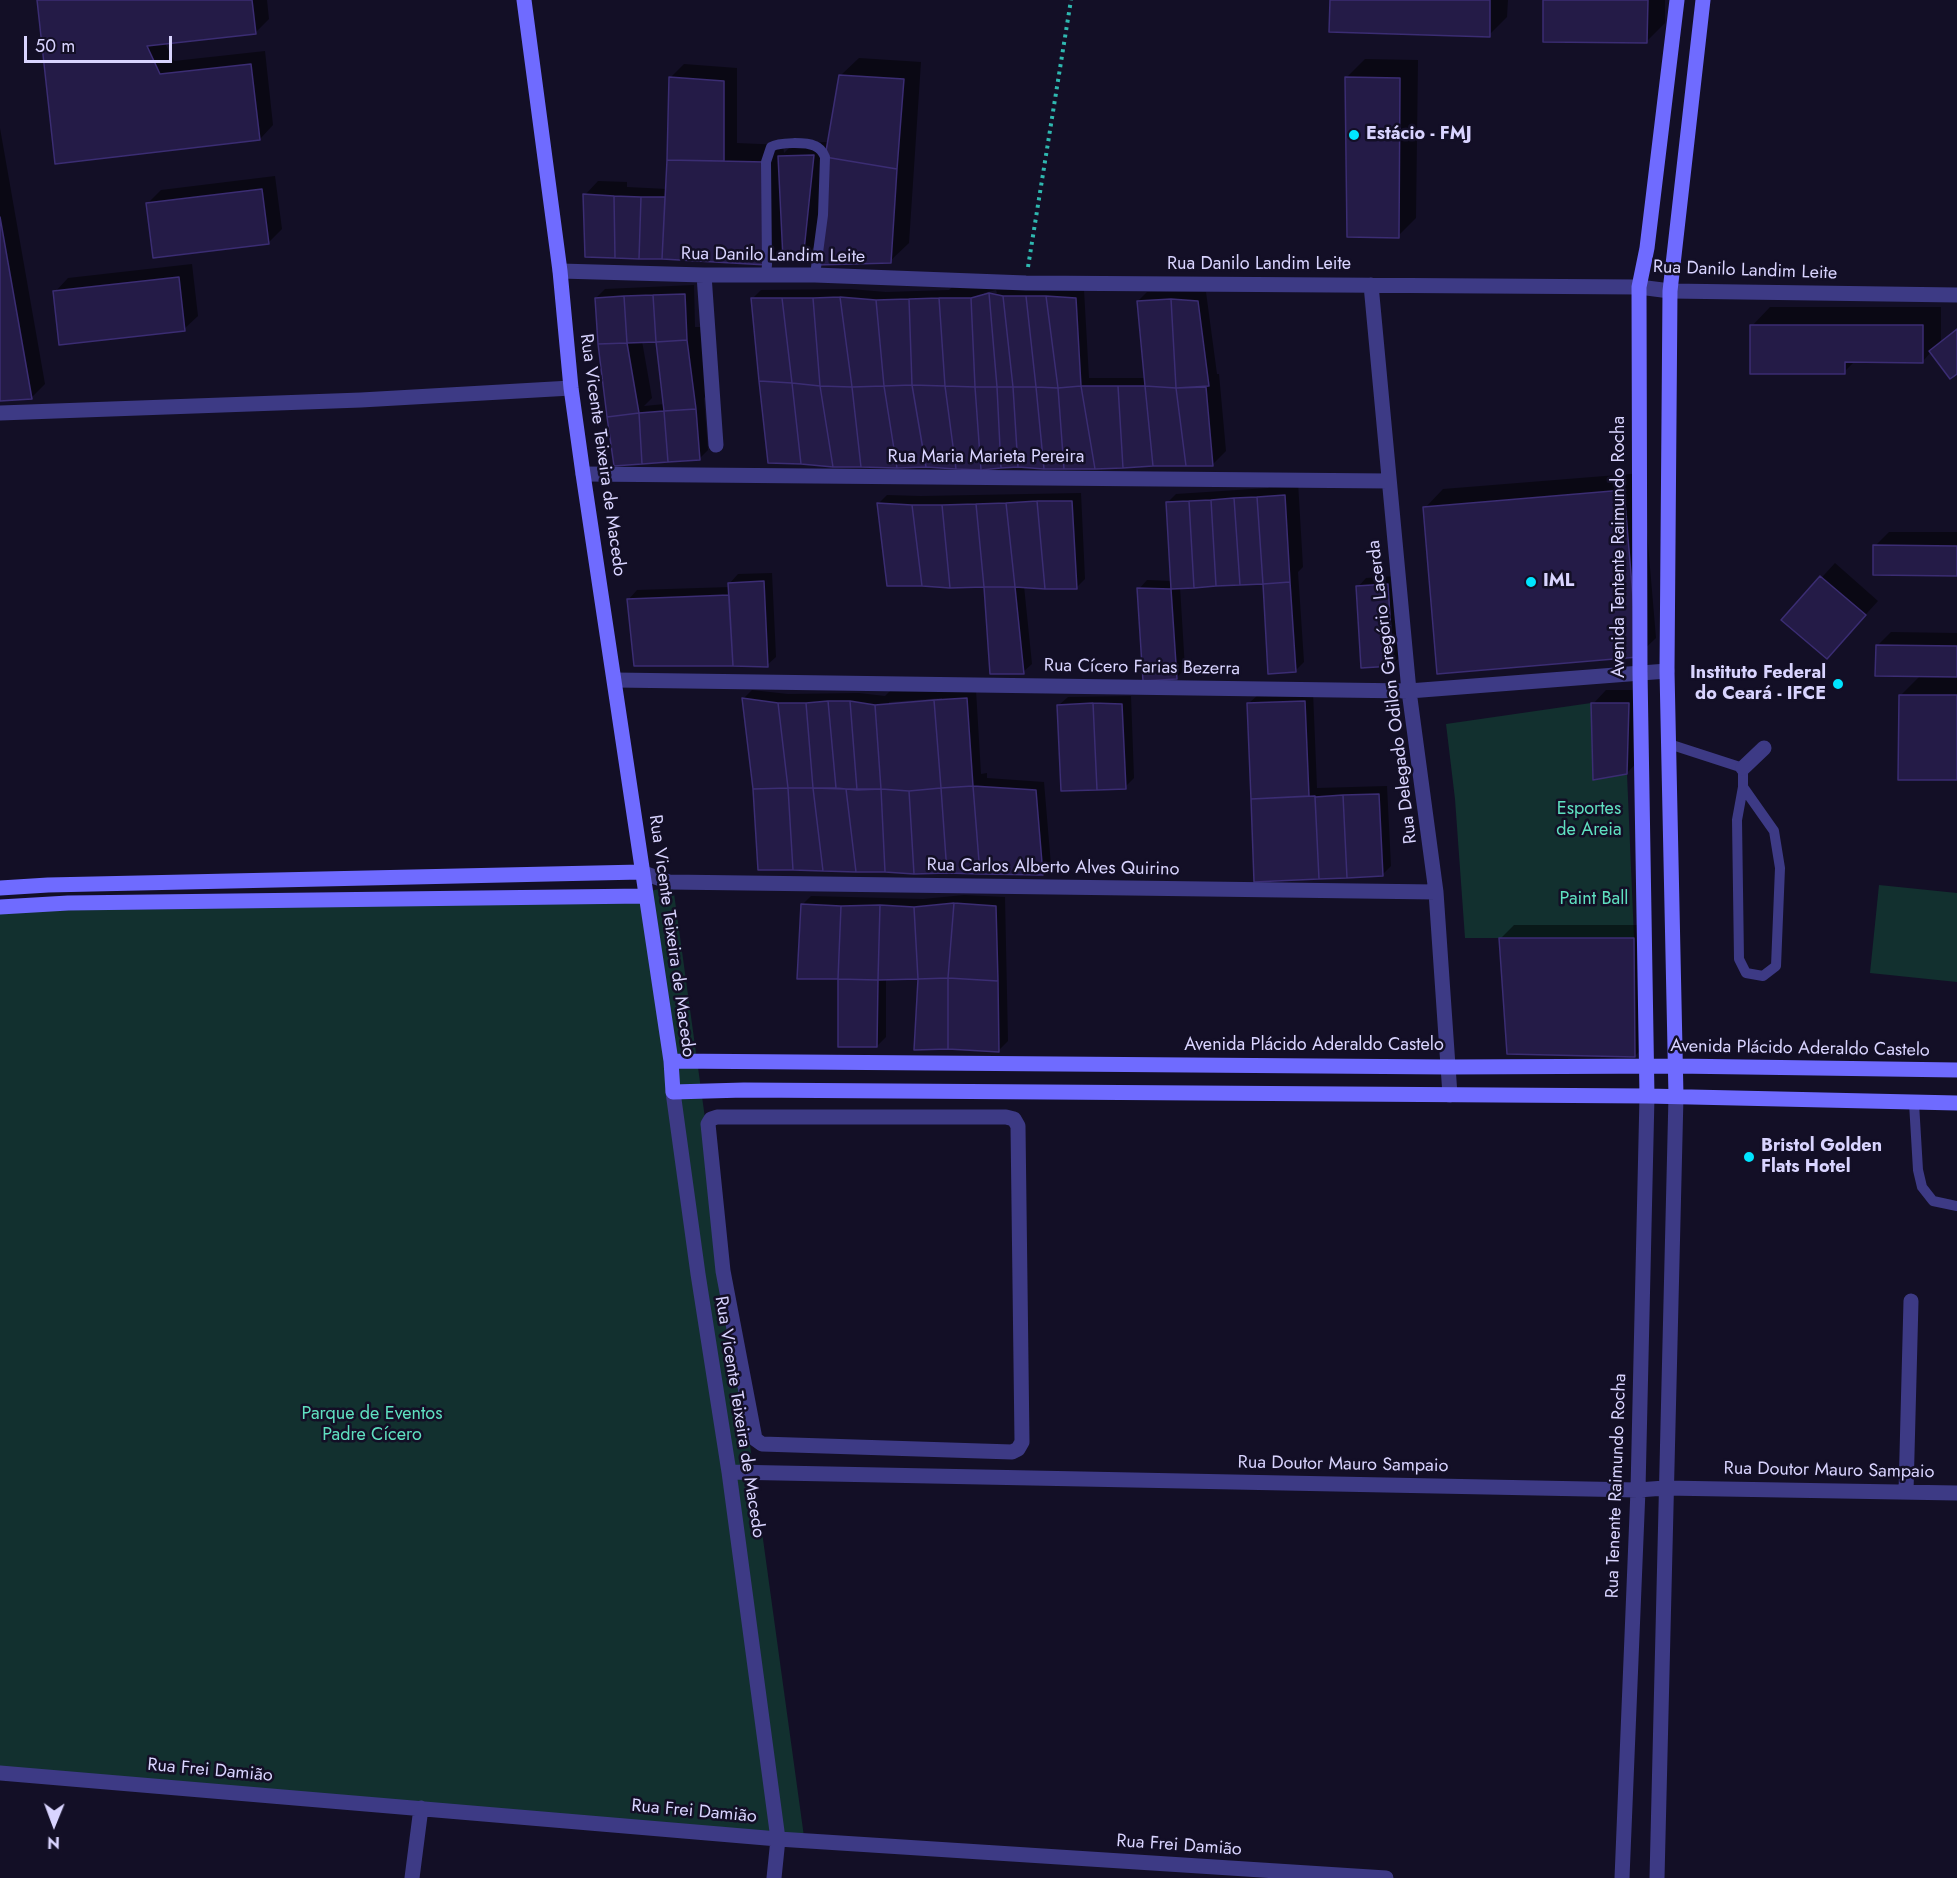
<!DOCTYPE html>
<meta charset="utf-8">
<style>
body{margin:0}
#map{position:relative;width:1957px;height:1878px;overflow:hidden;background:#130f26;font-family:Jost,sans-serif}
canvas{display:block}
.north{position:absolute;left:24px;top:1794px;width:60px;height:60px;-webkit-text-stroke:4px #130f26;paint-order:stroke;rotate:181deg;font-size:16px;font-weight:700;line-height:24px;text-align:center;color:#d9d4ff}
.north::after{content:'';display:block;margin:auto;width:21px;height:27px;background:#d9d4ff;clip-path:polygon(50% 0,100% 100%,50% 72%,0 100%)}
.scale{position:absolute;left:24px;top:36px;width:148px;height:27px;box-sizing:border-box;border:3px solid #d9d4ff;border-top:0;padding-left:8px;font-size:18px;line-height:21px;white-space:nowrap;color:#d9d4ff;-webkit-text-stroke:4px #130f26;paint-order:stroke}
</style>
<div id="map">
<canvas width="1957" height="1878"></canvas>
<div class="north">N</div>
<div class="scale">50 m</div>
</div>
<script>
const context = document.querySelector('canvas').getContext('2d');
context.lineJoin = 'round';
function fill(path, color) { context.fillStyle = color; context.fill(path, 'evenodd'); }
function stroke(path, color, width, dash) { context.strokeStyle = color; context.lineWidth = width; context.lineCap = dash ? 'butt' : 'round'; context.setLineDash(dash || []); context.stroke(path); }
function write(font, color, halo, rows, align = 'center') {
  context.font = font + ' Jost,sans-serif'; context.lineWidth = 5; context.setLineDash([]); context.textBaseline = 'middle'; context.strokeStyle = halo; context.fillStyle = color; for (const [text, x, y, turn = 0] of rows) {
    context.save(); context.translate(x, y); context.rotate((+turn || 0) * Math.PI / 180); context.textAlign = isNaN(turn) ? turn : align; if (halo) context.strokeText(text, 0, 0); context.fillText(text, 0, 0); context.restore();
  }
}
fill(new Path2D(`
 M1591,703l3,76 33,-5 7,164h-169l-10,-139 -9,-75z
 M1879,885l78,8v89l-87,-9z
 M673,886l132,958 -805,-70v-865l622,-12z`), '#12302f');
fill(new Path2D(`
 M38,0h229l2,19 -14,14 -90,10 9,18 91,-10 8,74 -13,14z
 M1331,0h177l-1,17 -18,18z
 M1545,0h120v23l-19,19z
 M859,58l62,4 -12,181 -19,18 -74,-16 -14,14 -18,-12 -17,17 -105,-7 -77,-62 13,-14 29,1v5l40,2 3,-111 14,-14 53,4v75l46,2 1,8 10,-10 35,-1 11,-66z
 M1365,59l53,1 -2,158 -18,18 -52,-158z
 M0,128l45,256 -14,14 -31,1z
 M275,176l7,53 -14,14 -120,-40 13,-13z
 M192,264l6,52 -14,13 -129,-37 13,-14z
 M694,285l1,42h5l9,67 -5,4 4,52 -9,9 -84,5 -19,-166 9,-9zM661,340l4,64 -21,2 8,-8 -10,-57z
 M954,285l130,5 5,88h57l-8,-77 9,-9h59l11,82h2l7,77 -13,13 -460,-166 8,-8 89,-1 36,3 63,-2zM996,290l1,3 -13,3v-3z
 M1770,307h171v34l16,-12v44l-26,-21 -8,9h-68l-11,11 -92,-46z
 M1642,473l14,165 -19,18 -212,-148 18,-19z
 M1298,482l5,85 -5,5 6,90 -9,9 -31,-89 -84,5 5,82 -9,9 -37,-89 8,-9 25,1 -5,-78 9,-9 92,-6 4,-4z
 M1081,493l4,86 -8,8 -53,-1 8,78 -9,8 -38,-87 -107,-81 9,-9 34,1z
 M1889,532h68v43l-82,-29z
 M1835,563l43,38 -51,56 -44,-37z
 M772,573l4,84 -9,8 -138,-66 8,-9 93,-3v-4l8,-9z
 M1396,576l5,80 -9,9 -34,-78 8,-9z
 M1891,632l66,1v146l-56,-84 20,-20 -44,-29z
 M947,687l29,3 5,84 6,-1v5l57,4 7,83 -9,8 -288,-84 -11,-90 9,-9 36,4 71,-1 26,3 5,-5zM942,698v3l-53,4v-3z
 M1606,690h36l-2,69 -13,14 -34,-69z
 M1313,692l4,96 70,-2 4,80 -9,9 -126,5 -7,-177 9,-8z
 M1131,696l3,82 -9,9 -66,-82 9,-8z
 M964,895l41,2 3,144 -9,9 -79,-73 -34,1v59l-9,9 -75,-141 9,-9 112,3z
 M1514,925h133l1,117 -13,14 -135,-117z`), '#0007');
const building = new Path2D(`
 M37,0h215l4,34 -109,12 13,28 91,-10 9,76 -205,24z
 M1330,0h160v37l-161,-5z
 M1543,0h105l-1,43 -104,-1z
 M839,75l65,4 -7,90 -72,-12z
 M669,77l55,4v80l-57,-1z
 M1345,77l55,1 -1,160 -52,-1z
 M814,155l-11,105 -20,-1 -5,-103z
 M825,157l72,12 -6,94 -75,2z
 M667,160l99,2 1,103 -105,-6z
 M262,189l7,55 -116,14 -7,-55z
 M583,194l31,2 1,62 -30,-1z
 M614,196l27,1 -2,62 -24,-1z
 M641,197h24l-3,62h-23z
 M0,217l32,182 -32,2z
 M179,277l6,54 -126,14 -6,-54z
 M989,293l14,3 10,91h-16z
 M989,293l8,94h-22l-4,-89z
 M685,294l2,46 -31,2 -3,-47z
 M653,295l3,47 -29,1 -3,-47z
 M624,296l3,47 -29,1 -3,-46z
 M1003,296h23l10,91h-23z
 M1026,296h20l12,92 -22,-1z
 M1046,296l30,2 5,88 -23,2z
 M840,297l36,3 8,86 -32,1z
 M840,297l12,90 -32,-1 -7,-88z
 M751,298h31l10,85 -33,-2z
 M782,298h31l7,88 -28,-3z
 M939,298h32l4,89 -30,-1z
 M939,298l6,88 -33,-1 -3,-86z
 M909,299l3,86 -28,1 -8,-86z
 M1171,299l27,2 11,85 -33,2z
 M1171,299l5,89 -31,-2 -8,-85z
 M1750,325h173v38l-78,-1v12h-95z
 M1957,329v45l-7,5 -21,-28z
 M687,340l9,69 -32,2 -8,-69z
 M627,343l12,70 -32,4 -9,-73z
 M759,381l33,2 9,81 -33,-1z
 M792,383l28,3 13,81 -32,-3z
 M912,385l33,1 11,83 -30,-2z
 M912,385l14,82 -29,1 -13,-82z
 M820,386l32,1 9,80h-28z
 M884,386l13,82 -36,-1 -9,-80z
 M945,386l30,1 6,83 -25,-1z
 M1081,386h37l5,82 -28,1z
 M1081,386l14,83h-31l-6,-81z
 M1118,386h27l8,80 -30,2z
 M1145,386l31,2 10,78h-33z
 M975,387h22l4,81 -20,2z
 M997,387h16l5,80 -17,1z
 M1013,387h23l8,82 -26,-2z
 M1036,387l22,1 6,81h-20z
 M1206,387l7,79h-27l-10,-78z
 M696,409l4,51 -32,2 -4,-51z
 M664,411l4,51 -26,2 -3,-51z
 M639,413l3,51 -28,2 -7,-49z
 M1624,490l14,167 -201,17 -14,-167z
 M1285,495l5,87 -27,2 -6,-87z
 M1257,497l6,87 -23,1 -6,-87z
 M1234,498l6,87 -24,1 -5,-86z
 M1211,500l5,86 -22,2 -5,-87z
 M1037,501h35l5,88h-32z
 M1037,501l8,88 -30,-2 -9,-84z
 M1189,501l5,87 -23,1 -5,-87z
 M877,503l35,2 10,81h-35z
 M1006,503l9,84h-31l-8,-83z
 M976,504l8,83 -34,1 -8,-83z
 M912,505h30l8,83 -28,-2z
 M1873,545l84,1v30l-84,-1z
 M1820,576l46,39 -39,44 -46,-39z
 M764,581l4,86 -35,-1 -5,-83z
 M1290,582l6,90 -28,2 -5,-90z
 M1388,584l5,82 -32,2 -5,-82z
 M984,587h31l9,87h-34z
 M1137,588l34,1 6,90 -34,2z
 M729,595l4,71h-99l-7,-67z
 M1876,645l81,1v31l-82,-1z
 M1899,695h58v85h-59z
 M742,698l36,5 10,85 -35,1z
 M967,698l6,88 -32,2 -7,-88z
 M934,700l7,88 -32,3 -28,-2 -6,-84z
 M828,701h22l7,89 -21,-2z
 M828,701l8,87h-23l-7,-85z
 M850,701l25,4 6,84 -24,1z
 M1305,701l4,95 -58,3 -4,-96z
 M778,703h28l7,85h-25z
 M1093,703l29,1 4,85 -29,1z
 M1093,703l4,87 -36,1 -4,-86z
 M1591,703h38l-2,71 -34,6z
 M973,786l63,4 7,85 -63,-1z
 M973,786l7,88 -33,-1 -6,-85z
 M788,788h25l10,83 -30,-1z
 M788,788l5,82h-35l-5,-81z
 M813,788l33,1 10,83 -33,-1z
 M941,788l6,85 -33,1 -5,-83z
 M846,789h35l4,83h-29z
 M881,789l28,2 5,83 -29,-2z
 M1379,794l4,82 -36,2 -4,-83z
 M1343,795l4,83 -28,1 -4,-82z
 M1315,796l4,83 -65,3 -3,-83z
 M954,903l42,3 2,75 -50,-3z
 M954,903l-6,75 -30,1 -4,-72z
 M801,904l40,2 -3,73h-41z
 M880,905l34,2 4,72 -40,1z
 M880,905l-2,75 -40,-1 3,-73z
 M1499,938h135l1,119 -128,-3z
 M948,978l50,3 1,71 -51,-3z
 M948,978v71l-34,1 4,-71z
 M838,979l40,1 -1,67h-39z`);
fill(building, '#241b47');
stroke(building, '#3b2d73', 1.5);
stroke(new Path2D(`
 M1028,267l43,-267`), '#2fb8b0', 4, [3, 4.5]);
stroke(new Path2D(`
 M766,274l1,-9 -1,-103 5,-15c8,-5 35,-5 44,-1 5,2 8,6 10,11l-2,58 -8,60
 M1669,744l74,24v19l-6,33 2,139 7,14 17,3 13,-10 4,-98 -6,-37 -31,-44
 M1914,1103l4,67 4,17 11,14 24,5`), '#3d3a85', 10);
stroke(new Path2D(`
 M560,271l144,4h111l211,8 613,4 31,4 287,4
 M704,275l12,170
 M1371,285l38,406 27,201 14,203
 M0,413l361,-13 210,-12
 M583,474l806,7
 M615,680l794,11 258,-20
 M1743,768l21,-20
 M641,872l28,10 767,10
 M673,1092l25,182 31,198 49,367 -4,39
 M717,1117h289l8,2 4,7 4,316 -4,7 -6,3 -250,-8 -7,-5 -32,-168 -15,-147 3,-5z
 M729,1472l909,18 27,-2 292,5
 M1906,1492l5,-191
 M0,1773l778,66 608,39
 M412,1878l9,-70
 M1622,1878l16,-388 9,-394
 M1657,1878l19,-782`), '#3d3a85', 15);
stroke(new Path2D(`
 M524,0l36,271 11,117 12,86 88,587 2,31 71,-2 903,6 310,7
 M0,888l48,-3 593,-13
 M0,907l68,-4 577,-7
 M671,1061l777,6 227,-1 282,4
 M1647,1096l-7,-424 -1,-385 8,-39 30,-248
 M1676,1096l-9,-425 3,-380 33,-291`), '#6f6bff', 15);
for (const [x, y, r, color] of [
 [1354,135,6,"#00e5ff"],
 [1531,582,6,"#00e5ff"],
 [1838,684,6,"#00e5ff"],
 [1749,1157,6,"#00e5ff"]
]) { const dot = new Path2D(); dot.arc(x, y, r, 0, 2 * Math.PI); context.fillStyle = color; context.fill(dot); stroke(dot, '#130f26', 2); }
write('bold 18px', '#d9d4ff', '#130f26', [
 ["Estácio - FMJ",1366,135],
 ["IML",1543,582],
 ["Instituto Federal",1826,674,"right"],
 ["do Ceará - IFCE",1826,695,"right"],
 ["Bristol Golden",1761,1147],
 ["Flats Hotel",1761,1168]
], 'left');
write('18px', '#d9d4ff', '#130f26', [
 ["Rua Danilo Landim Leite",773,256,1],
 ["Rua Danilo Landim Leite",1259,265],
 ["Rua Danilo Landim Leite",1745,271,2],
 ["Rua Vicente Teixeira de Macedo",602,455,82],
 ["Rua Maria Marieta Pereira",986,458],
 ["Avenida Tentente Raimundo Rocha",1620,547,-90],
 ["Rua Cícero Farias Bezerra",1142,668,1],
 ["Rua Delegado Odilon Gregório Lacerda",1393,692,-97],
 ["Rua Carlos Alberto Alves Quirino",1053,868,1],
 ["Rua Vicente Teixeira de Macedo",671,936,82],
 ["Avenida Plácido Aderaldo Castelo",1314,1046],
 ["Avenida Plácido Aderaldo Castelo",1800,1049,1],
 ["Rua Vicente Teixeira de Macedo",739,1417,81],
 ["Rua Doutor Mauro Sampaio",1343,1465,1],
 ["Rua Doutor Mauro Sampaio",1829,1471,1],
 ["Rua Tenente Raimundo Rocha",1617,1486,-88],
 ["Rua Frei Damião",210,1771,5],
 ["Rua Frei Damião",694,1812,5],
 ["Rua Frei Damião",1179,1846,4]
]);
write('18px', '#5fe0c0', '#130f26', [
 ["Esportes",1589,810],
 ["de Areia",1589,831],
 ["Paint Ball",1594,900],
 ["Parque de Eventos",372,1415],
 ["Padre Cícero",372,1436]
]);
</script>
